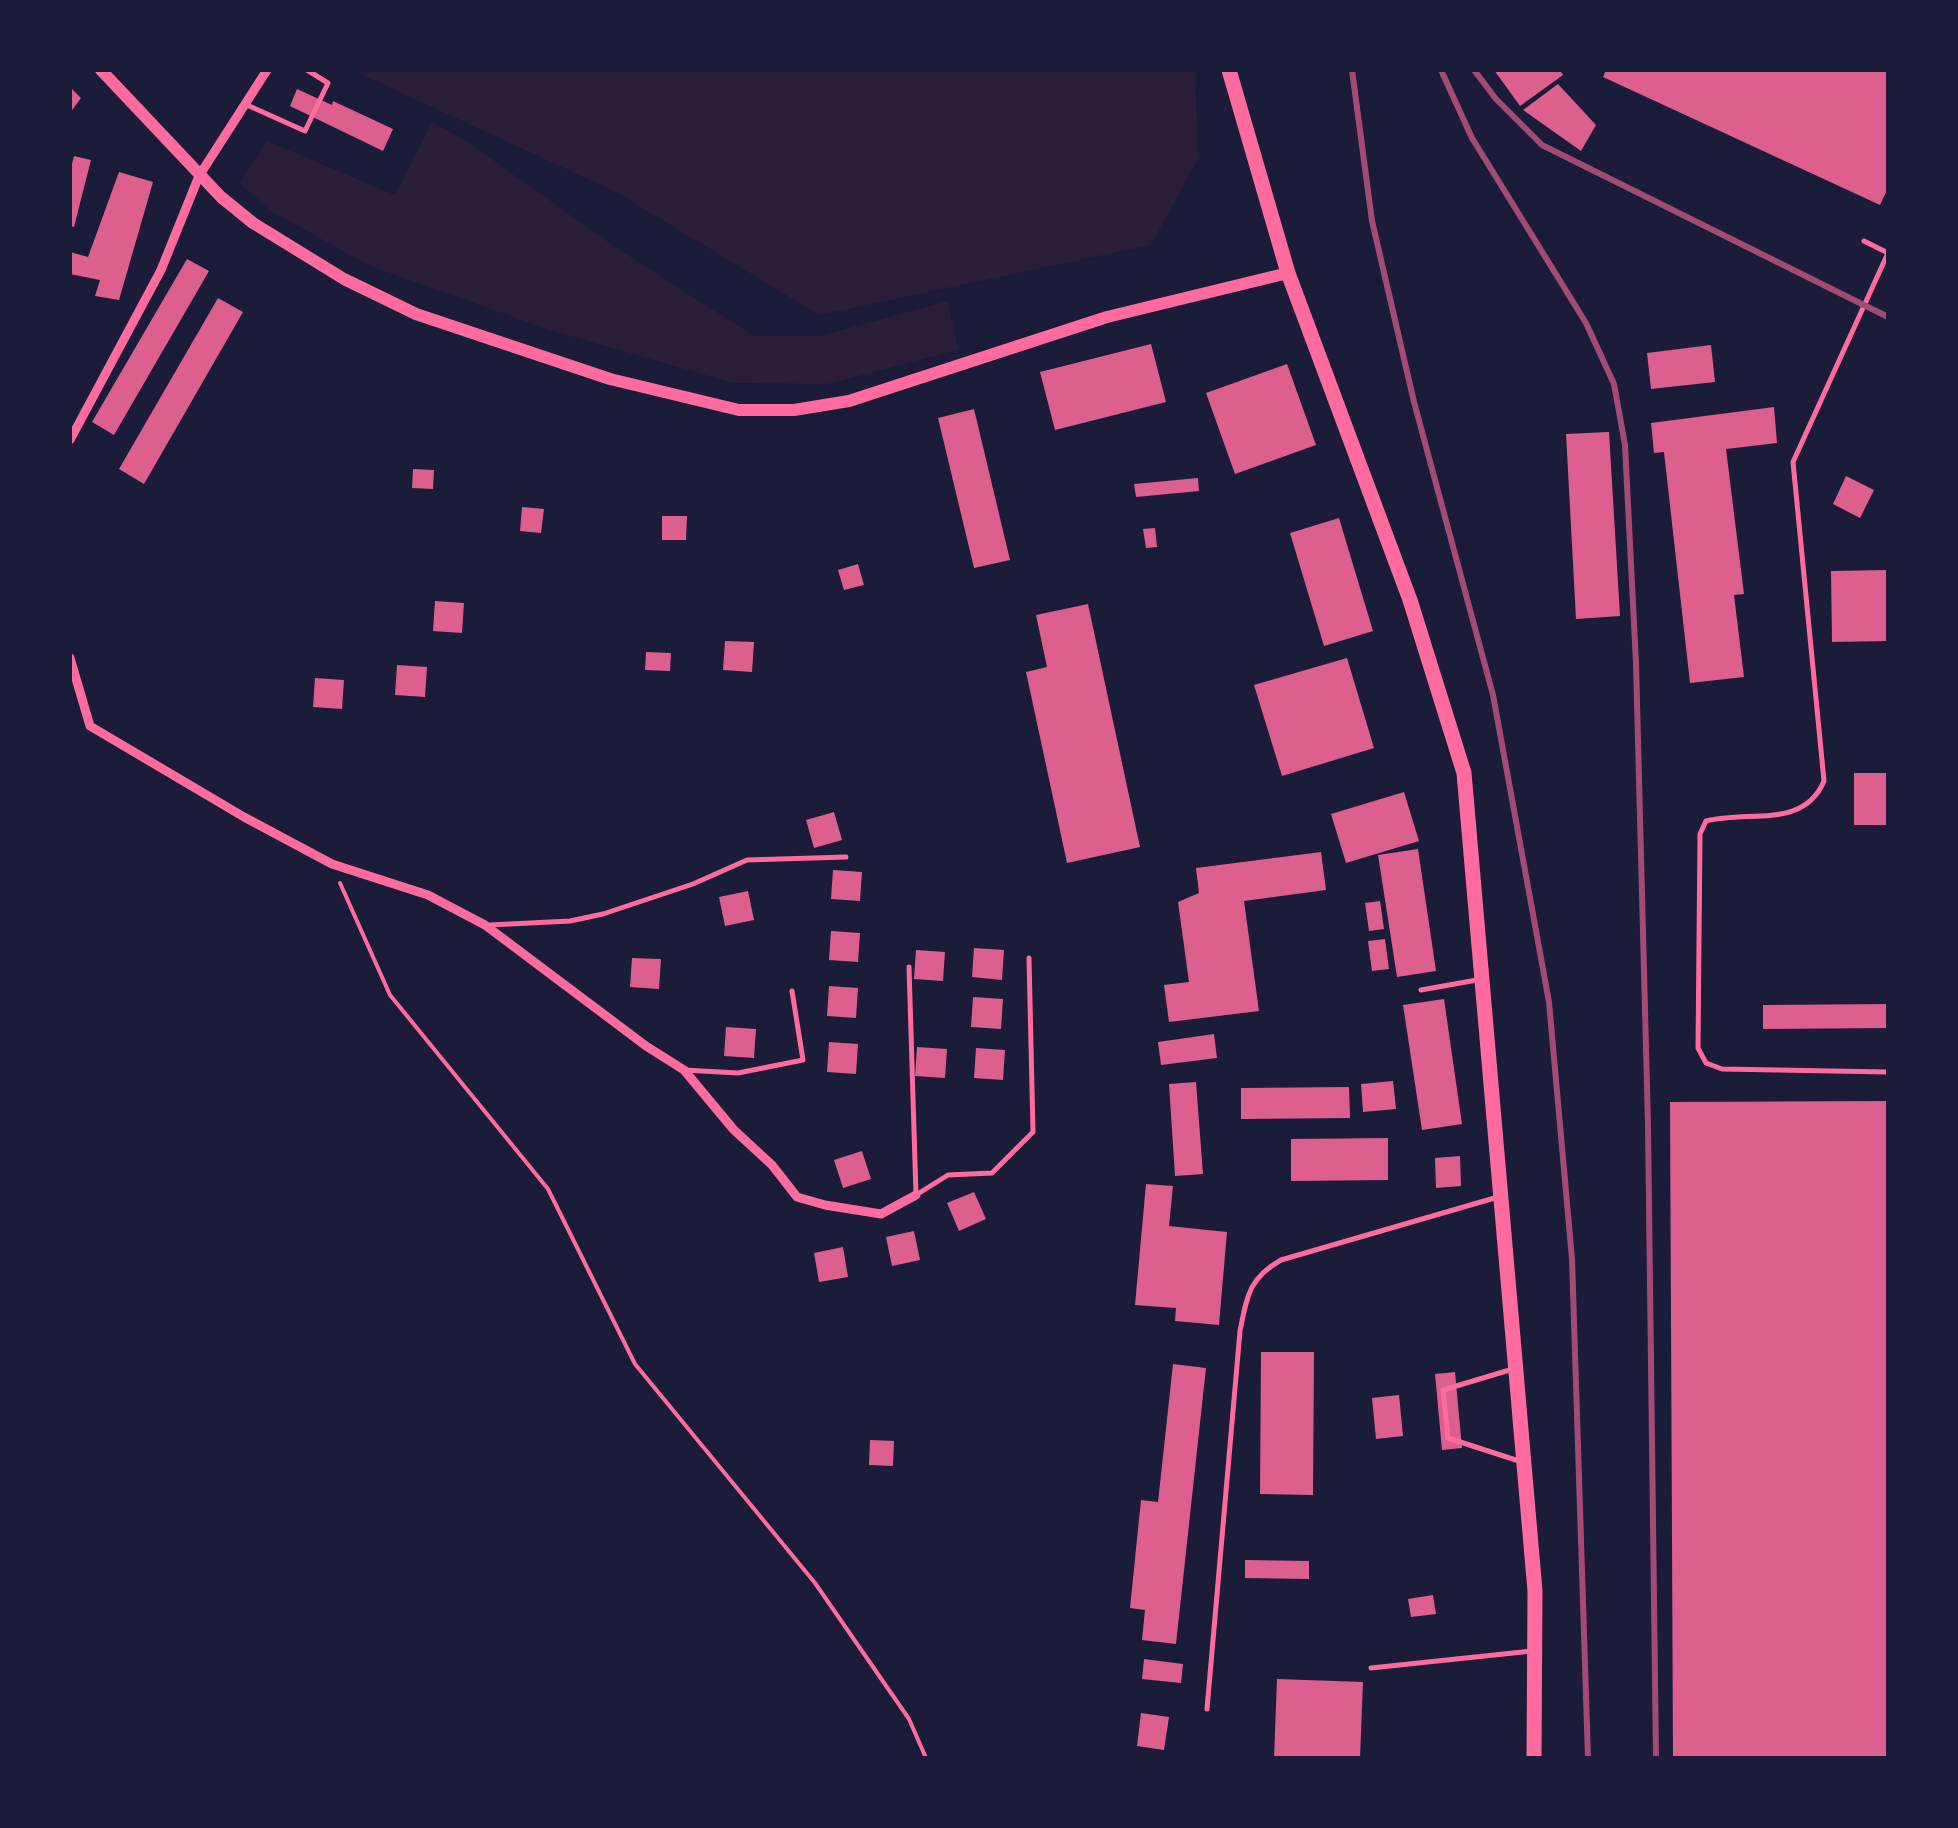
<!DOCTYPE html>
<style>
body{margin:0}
#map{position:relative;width:1958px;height:1828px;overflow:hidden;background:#1b1b3a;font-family:Rubik,sans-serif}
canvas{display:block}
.frame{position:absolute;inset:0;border:72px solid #1b1b3a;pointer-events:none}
</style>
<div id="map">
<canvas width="1958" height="1828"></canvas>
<div class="frame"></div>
</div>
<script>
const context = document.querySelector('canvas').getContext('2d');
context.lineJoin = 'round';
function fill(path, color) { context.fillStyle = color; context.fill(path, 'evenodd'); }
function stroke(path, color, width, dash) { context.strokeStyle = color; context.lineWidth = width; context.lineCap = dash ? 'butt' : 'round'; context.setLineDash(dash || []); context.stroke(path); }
fill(new Path2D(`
 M352,70h843l3,89 -47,86 -332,70 -203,-123z
 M432,122l33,18 150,107 139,89h66l128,-35 10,49 -130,34 -95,-1 -183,-53 -180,-64 -97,-54 -34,-29 28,-42 128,54z`), '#2a1e3b');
fill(new Path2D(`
 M1494,70h66l3,5 -43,31z
 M1606,70h282v118l-8,17 -277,-128z
 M1558,84l38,41 -15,26 -58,-41z
 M70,87l11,11 -11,15z
 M297,89l35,16 1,-4 60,28 -10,22 -93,-45z
 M74,156l17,4 -17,67 -4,-1v-54z
 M119,172l34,10 -34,118 -24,-4 5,-16 -30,-6v-22l18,5z
 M187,259l22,12 -95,164 -22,-13z
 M218,298l25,14 -99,172 -25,-15z
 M1151,344l15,58 -111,28 -15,-58z
 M1711,345l4,37 -64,7 -4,-36z
 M1287,364l29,81 -81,29 -29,-81z
 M1774,407l3,36 -51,6 18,145 -10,1 10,82 -54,6 -26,-231 -10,1 -3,-30z
 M974,409l36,151 -36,8 -36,-150z
 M1609,432l11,184 -44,3 -10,-185z
 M413,469l21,1 -1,19 -21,-1z
 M1846,476l28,14 -14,28 -27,-14z
 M1198,478l1,13 -63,6 -2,-13z
 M522,507l22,2 -3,24 -21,-2z
 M662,516h25l-1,24h-24z
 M1339,518l34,113 -49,15 -34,-113z
 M1155,528l2,19 -11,1 -3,-19z
 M858,564l6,21 -20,5 -6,-20z
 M1888,570v71l-56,1 -1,-71z
 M435,601l29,2 -2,30 -29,-2z
 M1088,604l52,243 -73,16 -41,-191 21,-5 -11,-52z
 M725,641l29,1 -2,30 -29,-2z
 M646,652l25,1 -1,18 -25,-1z
 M1347,658l27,90 -92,28 -28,-91z
 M397,665l30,2 -2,30 -30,-2z
 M315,678l29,2 -2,29 -29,-2z
 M1854,773h34v52h-34z
 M1404,792l15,49 -73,22 -15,-49z
 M834,812l8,28 -28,8 -8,-28z
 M1418,849l18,122 -39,6 -19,-122z
 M1321,852l5,38 -82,11 15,110 -90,11 -5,-37 25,-3 -11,-80 21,-9 -3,-25z
 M833,870l29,2 -2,29 -29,-2z
 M748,891l6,29 -29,6 -6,-29z
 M1380,901l4,28 -15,2 -4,-28z
 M831,931l29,2 -2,29 -29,-2z
 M1385,939l4,30 -17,2 -4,-30z
 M974,948l30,2 -2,30 -30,-3z
 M916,950l29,2 -2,29 -29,-2z
 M632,958l29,1 -2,30 -29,-2z
 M829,986l29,2 -2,30 -29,-2z
 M973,997l30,2 -2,30 -30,-2z
 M1444,999l18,125 -40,6 -19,-125z
 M1888,1004v24l-125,1v-24z
 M726,1027l30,2 -2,29 -30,-2z
 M1214,1034l3,24 -56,7 -3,-23z
 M829,1042l29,2 -2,30 -29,-2z
 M917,1047l30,2 -2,29 -30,-2z
 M976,1048l29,2 -2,30 -29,-2z
 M1393,1081l3,28 -33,3 -2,-28z
 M1196,1082l7,92 -28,2 -6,-92z
 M1349,1087l1,31 -109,1v-31z
 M1888,1101v657h-215l-3,-656z
 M1388,1138v42l-97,1v-42z
 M862,1151l9,28 -28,9 -9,-28z
 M1460,1156l1,30 -25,2 -1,-30z
 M1146,1184l27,2 -4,40 58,6 -8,93 -44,-4 1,-13 -41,-3z
 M974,1192l12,27 -27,12 -12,-28z
 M914,1231l6,29 -28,6 -6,-29z
 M843,1247l5,30 -29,5 -5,-29z
 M1261,1352h53l-1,143 -53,-1z
 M1173,1364l33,4 -30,276 -34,-4 3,-30 -15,-2 11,-108 17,2z
 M1455,1372l7,76 -20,2 -7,-76z
 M1399,1395l4,41 -27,3 -4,-41z
 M870,1440l24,1 -1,25 -24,-1z
 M1245,1560l64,1v18l-64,-1z
 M1433,1595l3,19 -25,3 -3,-18z
 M1144,1659l39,5 -2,19 -39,-4z
 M1277,1679l86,3 -3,76h-86z
 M1141,1713l28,4 -5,33 -27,-4z`), '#dd5f8e');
stroke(new Path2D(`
 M340,883l50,112 158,194 87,175 180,219 94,136 17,39`), '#ff6b9d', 4);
stroke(new Path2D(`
 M247,105l58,26 23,-48 -21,-13
 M1864,241l24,12
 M1888,253l-95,209 31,319c-20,48 -74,29 -118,40l-6,13 -2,214 8,15 16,6 166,3
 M490,925l80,-4 33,-7 90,-30 54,-24 99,-3
 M909,967l7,228 32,-20 44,-2 41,-41 -4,-174
 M1421,990l56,-10
 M684,1070l54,3 65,-13 -11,-69
 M1513,1369l-70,21 5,48 74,24
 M1371,1668l161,-17
 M1207,1709l33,-378c7,-35 9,-53 41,-71l217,-63`), '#ff6b9d', 5);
stroke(new Path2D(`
 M70,440l91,-170 38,-94 68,-106
 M70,658l20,68 154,91 88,47 96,31 57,30 161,121 38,24 50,60 38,35 25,32 28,8 56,9 35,-19`), '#ff6b9d', 9);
stroke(new Path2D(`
 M101,70l120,127 32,26 91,56 72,35 194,65 129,31h55l55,-9 258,-84 181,-44`), '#ff6b9d', 12);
stroke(new Path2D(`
 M1229,70l59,203 122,327 54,173 71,818 -1,167`), '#ff6b9d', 15);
stroke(new Path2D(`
 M1352,70l20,151 42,181 79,293 56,307 23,257 16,499
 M1441,70l31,68 114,185 28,61 11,61 11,218 12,462 8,633
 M1474,70l22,29 46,46 346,172`), '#a44b75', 6);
</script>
